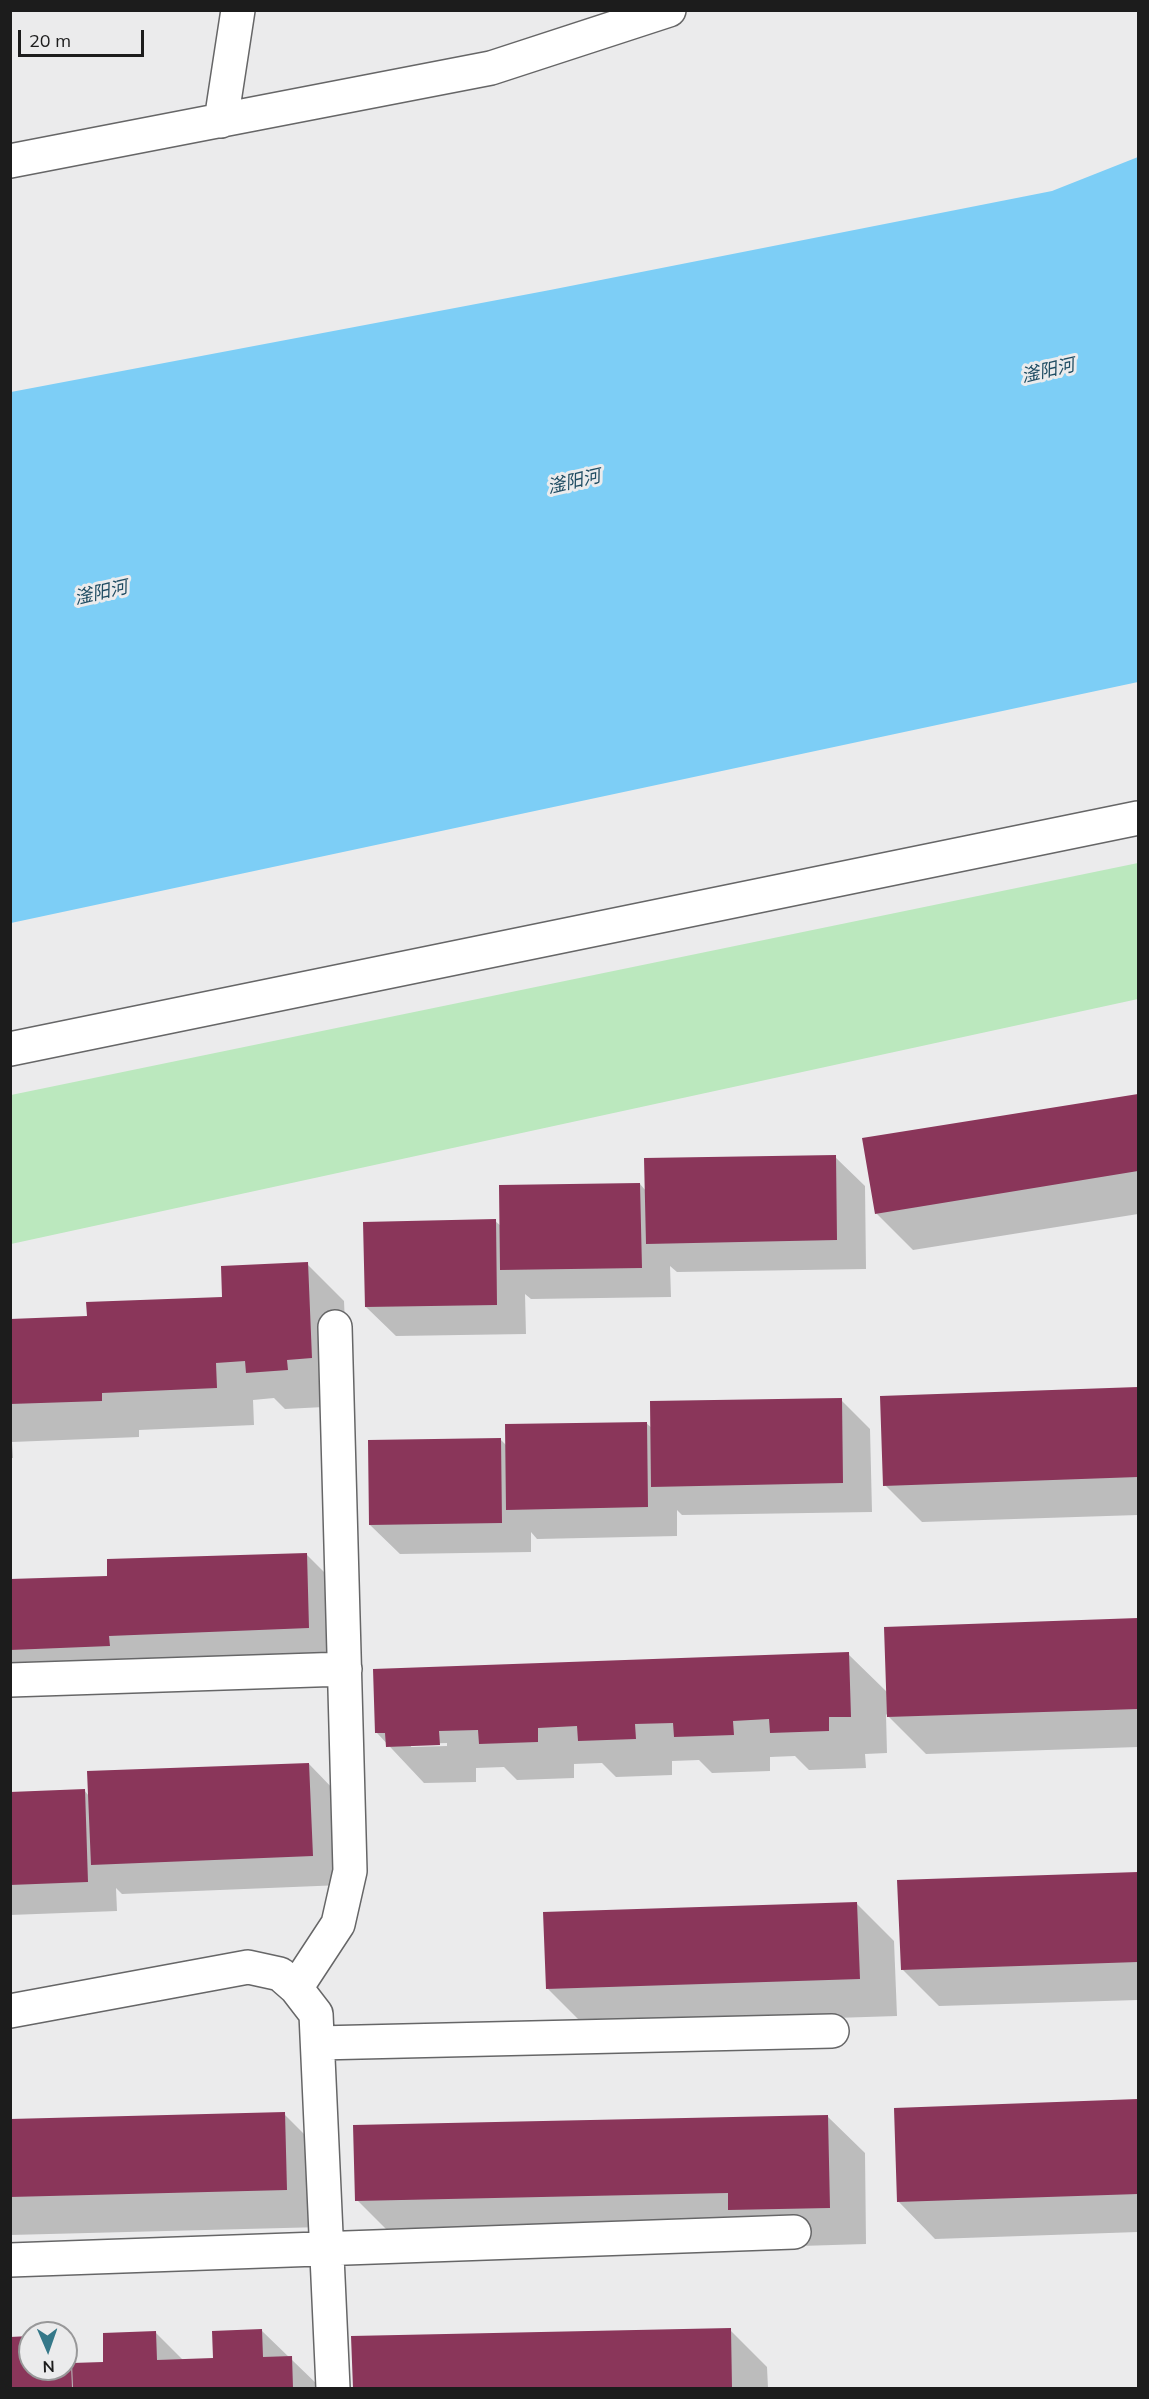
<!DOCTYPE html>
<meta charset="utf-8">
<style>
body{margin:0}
#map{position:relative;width:1149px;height:2399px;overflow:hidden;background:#ebebec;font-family:Mulish,sans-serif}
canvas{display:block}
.frame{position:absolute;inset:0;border:12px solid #1c1c1c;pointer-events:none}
.north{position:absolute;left:18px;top:2321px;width:60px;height:60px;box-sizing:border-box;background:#ebebec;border:2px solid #989899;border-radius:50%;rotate:178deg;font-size:16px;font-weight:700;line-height:24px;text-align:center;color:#1c1c1c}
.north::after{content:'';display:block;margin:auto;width:21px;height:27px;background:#357889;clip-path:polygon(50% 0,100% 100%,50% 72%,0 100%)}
.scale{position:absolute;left:18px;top:30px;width:126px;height:27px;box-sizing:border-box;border:3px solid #1c1c1c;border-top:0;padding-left:8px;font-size:18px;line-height:21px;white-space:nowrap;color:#1c1c1c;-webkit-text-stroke:4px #ebebec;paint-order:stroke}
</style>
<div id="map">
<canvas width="1149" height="2399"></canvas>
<div class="frame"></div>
<div class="north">N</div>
<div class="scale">20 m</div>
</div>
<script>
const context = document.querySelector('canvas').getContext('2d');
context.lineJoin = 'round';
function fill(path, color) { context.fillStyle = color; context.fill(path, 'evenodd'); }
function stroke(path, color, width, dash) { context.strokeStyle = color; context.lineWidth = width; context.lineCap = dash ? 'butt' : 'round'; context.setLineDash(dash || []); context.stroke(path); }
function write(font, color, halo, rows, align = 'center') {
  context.font = font + ' Mulish,"Noto Sans SC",sans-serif'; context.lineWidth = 6; context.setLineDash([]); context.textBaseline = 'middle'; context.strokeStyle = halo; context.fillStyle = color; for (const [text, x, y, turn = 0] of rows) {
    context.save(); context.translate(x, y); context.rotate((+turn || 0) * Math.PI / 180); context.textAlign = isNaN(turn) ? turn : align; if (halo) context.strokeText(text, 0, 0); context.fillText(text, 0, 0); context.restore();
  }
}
fill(new Path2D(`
 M1138,863v136l-1127,245v-149z`), '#bbe8be');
fill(new Path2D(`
 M1138,157v525l-1127,241v-531l539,-102 502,-99z`), '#7dcef6');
fill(new Path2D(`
 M1138,1095v119l-225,36 -37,-37 -12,-74z
 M835,1157l30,29 1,83 -189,3 -7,-6 1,31 -140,2 -6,-5 1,40 -130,2 -30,-29 129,-86 6,5 139,-42 6,7z
 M307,1264l37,37 4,94 -24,12 -39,2 -11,-11 -21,2 1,25 -115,5v7l-127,5 1,16h-3v-137l78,-4 135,-19z
 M1138,1388v127l-216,7 -37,-37 -3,-88z
 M841,1400l29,29 2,83 -190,3 -5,-5v26l-140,3 -6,-7v20l-131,2 -30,-29 130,-86 7,7 139,-23 6,5z
 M306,1554l37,37 3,74 -336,23v-107l99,-4z
 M1138,1620v127l-212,7 -40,-40 1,39 -22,1 1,14 -57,2 -14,-14 -25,1v14l-58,2 -13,-13 -27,1v14l-56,2 -14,-14 -28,1v14l-57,2 -13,-13 -28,1v14l-52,1 -47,-50 471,-79 40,39 -2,-64zM447,1743v3l-36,1v-3z
 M309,1764l29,30 4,91 -220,9 -6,-6 1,23 -107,4v-122l74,-3 5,6z
 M1138,1873v127l-199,6 -37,-37 -3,-87z
 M857,1904l37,37 3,75 -312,10 -37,-37z
 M1138,2101v131l-203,7 -37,-38 -3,-92z
 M284,2114l37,37 2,76 -313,8v-114z
 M827,2116l38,37 1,91 -99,3 -373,-10 -37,-37z
 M730,2330l37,37 1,21h-414l-1,-50z
 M262,2331l59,57h-311v-50h20v31h36v-6l2,2 37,-1 50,-32 29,29 31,-1z`), '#0003');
fill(new Path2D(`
 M1138,1094v77l-263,43 -13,-76z
 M836,1155l1,85 -191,4 -2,-86z
 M640,1183l2,85 -142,2 -1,-85z
 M496,1219l1,86 -132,2 -2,-85z
 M308,1262l4,96 -25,2 1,10 -42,3 -1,-12 -29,2 1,25 -115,5v8l-92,3v-85l77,-3 -1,-14 136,-5 -1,-31z
 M1138,1387v90l-255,9 -3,-90z
 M842,1398l1,85 -192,4 -1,-86z
 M647,1422l1,85 -142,3 -1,-86z
 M501,1438l1,85 -133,2 -1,-85z
 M307,1553l2,75 -200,8 1,10 -100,4v-71l97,-3v-17z
 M1138,1618v91l-251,8 -3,-90z
 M849,1652l2,65h-22v14l-59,2 -1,-14 -36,2 1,14 -60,2 -1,-14 -38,1 1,15 -58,2 -1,-15 -39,2v14l-59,2 -1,-14 -39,1 1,14 -54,2 -1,-14h-10l-2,-64z
 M309,1763l4,93 -222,9 -4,-94z
 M85,1789l3,93 -78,3v-93z
 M1138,1872v90l-237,8 -4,-90z
 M857,1902l3,77 -314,10 -3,-77z
 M1138,2099v95l-241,8 -3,-94z
 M285,2112l2,78 -277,7v-78z
 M828,2115l2,93 -102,2v-17l-373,8 -2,-76z
 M731,2328l1,60h-379l-2,-52z
 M262,2329l1,28 29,-1 1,32h-220l-1,-25 31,-1v-29l53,-2 1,29 56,-2 -1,-27z
 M30,2336v33h36v-6h5l1,25h-62v-51z`), '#8a365a');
const minor = new Path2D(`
 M221,121l17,-111
 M10,161l481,-93 178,-58
 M10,1049l1128,-231
 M10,1680l335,-11
 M296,1988l42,-64 12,-53 -15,-544
 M10,2011l238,-44 32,7 16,14 20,26 17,374
 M318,2043l514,-12
 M10,2260l784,-28`);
stroke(minor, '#666667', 36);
stroke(minor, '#fff', 33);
write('italic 18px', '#1f4c62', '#ebebec', [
 ["滏阳河",1048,371,-13],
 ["滏阳河",574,482,-13],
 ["滏阳河",101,593,-13]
]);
</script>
